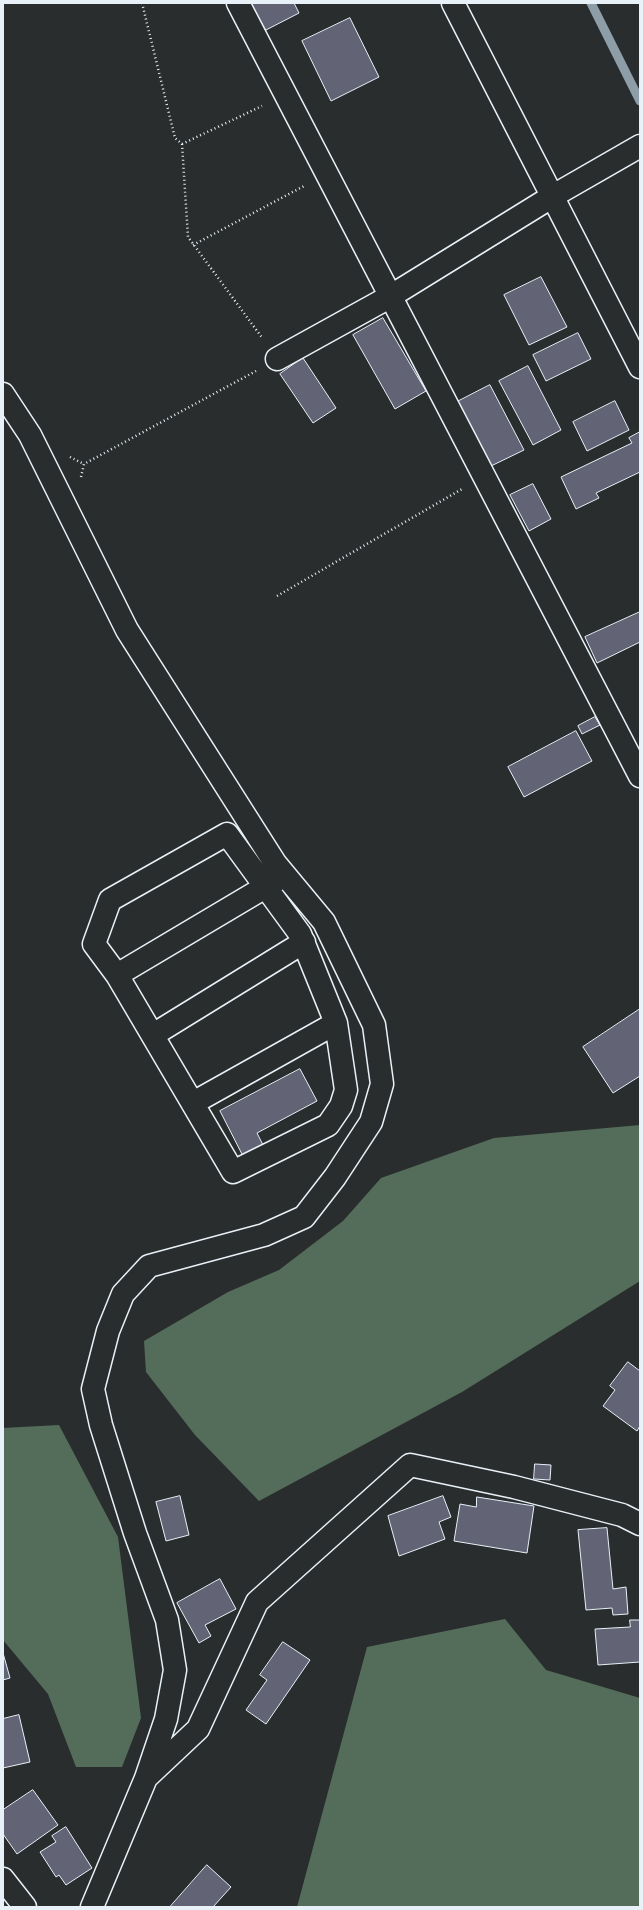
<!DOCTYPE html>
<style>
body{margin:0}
#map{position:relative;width:643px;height:1910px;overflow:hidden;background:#2a2d2e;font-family:Kalam,sans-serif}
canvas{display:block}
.frame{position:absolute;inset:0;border:4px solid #e8f1f8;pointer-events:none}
</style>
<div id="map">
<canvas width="643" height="1910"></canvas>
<div class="frame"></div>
</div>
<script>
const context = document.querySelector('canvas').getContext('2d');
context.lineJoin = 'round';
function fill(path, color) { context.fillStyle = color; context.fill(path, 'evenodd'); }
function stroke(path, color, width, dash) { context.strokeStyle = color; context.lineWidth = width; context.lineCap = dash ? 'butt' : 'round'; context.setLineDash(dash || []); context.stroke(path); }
fill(new Path2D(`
 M640,1125v156l-178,111 -203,109 -64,-66 -49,-63 -2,-31 84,-49 51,-22 64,-49 38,-43 113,-40z
 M59,1425l59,112 23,181 -19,49h-46l-28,-73 -45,-54v-212z
 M505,1619l41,51 94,28v209h-343l70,-260z`), '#546d5b');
stroke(new Path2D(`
 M591,3l49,98`), '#8d9ea9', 9);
const building = new Path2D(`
 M251,3h43l5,10 -33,17z
 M350,18l29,59 -48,24 -29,-60z
 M541,277l26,50 -38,18 -25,-50z
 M383,318l43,73 -31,18 -42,-74z
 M578,333l13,26 -45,22 -13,-26z
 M303,358l33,50 -23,15 -33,-49z
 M528,366l33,64 -28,15 -34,-64z
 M490,385l34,65 -33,16 -34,-64z
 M615,401l14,29 -42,21 -14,-29z
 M640,432v40l-44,21 3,5 -23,11 -15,-32 71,-34 -3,-5z
 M533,484l18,35 -22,12 -19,-36z
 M640,612v30l-43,21 -12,-26z
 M595,717l5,8 -18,9 -4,-8z
 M576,731l16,30 -68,36 -16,-30z
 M640,1009v67l-27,17 -30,-46z
 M300,1069l17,32 -60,32 8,16 -20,11 -25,-49z
 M628,1362l12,9v55l-3,5 -34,-25 12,-16 -5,-4z
 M535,1464l16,1 -1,15 -16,-1z
 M180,1496l9,39 -23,6 -10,-39z
 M443,1496l8,21 -12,5 6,17 -46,17 -11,-40z
 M477,1497l57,9 -7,47 -73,-12 6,-37 16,3z
 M607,1528l6,61 13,-2 2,27 -15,1 -1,-7 -26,2 -8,-80z
 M220,1579l16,30 -31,16 6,11 -12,7 -22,-40z
 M630,1620h10v42l-42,3 -3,-36 35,-2z
 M283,1642l27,18 -44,64 -20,-14 21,-30 -7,-5z
 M3,1653l7,25 -7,2z
 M19,1715l11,47 -27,6v-49z
 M33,1790l25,35 -41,29 -14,-20v-24z
 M66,1827l26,41 -26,17 -7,-10 -3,2 -16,-25 16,-10 -4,-6z
 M207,1865l24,22 -18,20h-43z`);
fill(building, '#626476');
stroke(building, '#e8f1f8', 1);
const street = new Path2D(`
 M238,3l402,773
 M453,3l187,364
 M277,359l114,-63 162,-100 87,-50
 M3,394l27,41 97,195 148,233 49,59 50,103 8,59 -11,38 -36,55 -31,40 -40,18 -115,31 -26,28 -15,37 -15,58 8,36 34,108 32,87 8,50 -9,49 -20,59 -54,129
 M227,834l73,100 36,89 10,67 -5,16 -13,19 -95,47 -116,-197 -23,-31 16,-44z
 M117,975l160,-95
 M153,1035l151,-93
 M193,1103l143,-80
 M148,1776l50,-47 59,-127 153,-137 104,22 108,28 18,9
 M3,1879l22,28`);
stroke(street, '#e8f1f8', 25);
stroke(new Path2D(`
 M142,3l33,135 7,6 6,93 75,102
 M182,144l80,-38
 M193,245l111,-59
 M70,457l14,7
 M81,477l3,-13 172,-93
 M277,596l185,-107`), '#e8f1f8', 2.5, [1, 3]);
stroke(street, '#2a2d2e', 22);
</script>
